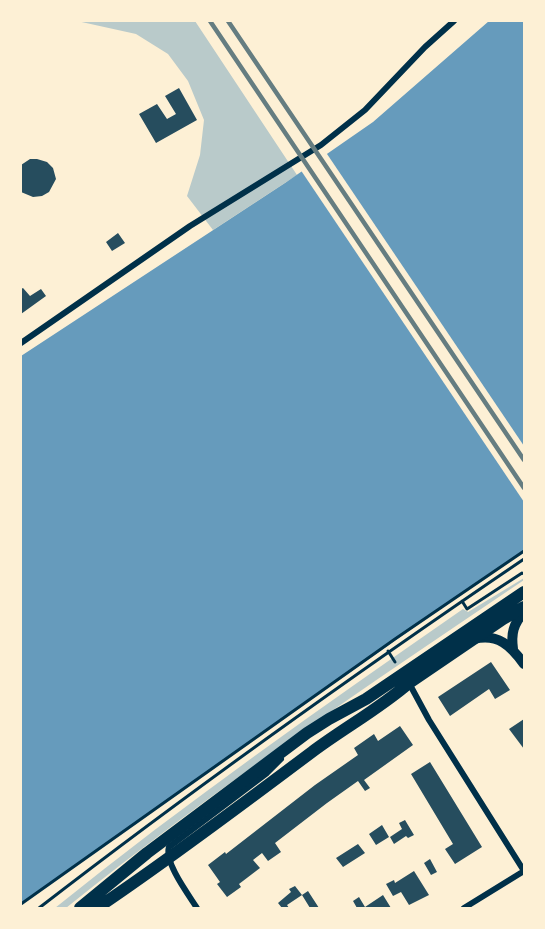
<!DOCTYPE html>
<style>
body{margin:0}
#map{position:relative;width:545px;height:929px;overflow:hidden;background:#fdf0d5;font-family:"Titillium Web",sans-serif}
canvas{display:block}
.frame{position:absolute;inset:0;border:22px solid #fdf0d5;pointer-events:none}
</style>
<div id="map">
<canvas width="545" height="929"></canvas>
<div class="frame"></div>
</div>
<script>
const context = document.querySelector('canvas').getContext('2d');
context.lineJoin = 'round';
function fill(path, color) { context.fillStyle = color; context.fill(path, 'evenodd'); }
function stroke(path, color, width, dash) { context.strokeStyle = color; context.lineWidth = width; context.lineCap = dash ? 'butt' : 'round'; context.setLineDash(dash || []); context.stroke(path); }
fill(new Path2D(`
 M77,21h118l102,154 -84,55 -26,-34 13,-41 4,-35 -16,-39 -20,-27 -32,-20z
 M524,578v2c-156,105 -311,210 -458,328h-11c131,-106 270,-203 408,-299l5,3z`), '#b9caca');
fill(new Path2D(`
 M489,21h35v529l-503,353v-547l264,-173 88,-61z`), '#669bbc');
fill(new Path2D(`
 M325,151l199,295v56l-224,-333z`), '#fdf0d5');
fill(new Path2D(`
 M179,88l18,32 -41,23 -17,-29 18,-10 10,15 9,-5 -11,-18z
 M30,159h7l10,3 6,6 3,11 -7,13 -7,4 -9,1 -12,-5v-27z
 M118,233l7,10 -13,8 -6,-9z
 M23,288l7,8 11,-7 5,7 -25,18v-25z
 M491,662l19,28 -15,9 -6,-10 -39,27 -12,-19z
 M524,719v30l-15,-20z
 M400,726l13,19 -49,35 6,8 -5,3 -7,-10 -31,22 -52,40 6,9 -13,9 -6,-8 -9,7 7,8 -21,16 2,3 -14,10 -10,-13 3,-2 -12,-17 17,-13 1,2 89,-69 43,-30 -4,-7 20,-14 4,7z
 M430,762l52,85 -27,17 -10,-15 8,-5 -42,-70z
 M405,820l9,15 -6,3 -2,-2 -12,8 -4,-7 12,-8 -3,-6z
 M382,825l7,12 -13,8 -7,-11z
 M358,844l7,9 -22,14 -7,-9z
 M430,859l7,13 -6,3 -7,-12z
 M414,871l15,24 -20,10 -8,-13 -8,4 -7,-12 8,-4 1,3z
 M295,886l7,9 -15,10 2,3h-7l-4,-5 13,-11 -2,-3z
 M308,891l11,17h-9l-8,-13z
 M383,895l8,13h-34l-4,-7 6,-4 6,10z`), '#264d5e');
stroke(new Path2D(`
 M462,601l5,8 55,-36 2,1
 M388,651l7,11
 M21,904l374,-265 129,-88
 M39,908c158,-122 320,-237 485,-349`), '#003049', 3);
stroke(new Path2D(`
 M21,343l169,-117 131,-81 44,-35 60,-63 29,-26
 M409,683l20,37 95,151
 M197,908c-9,-14 -33,-46 -28,-61l98,-74 14,-14
 M464,908l60,-37`), '#003049', 6);
stroke(new Path2D(`
 M474,639c24,-6 37,7 50,25
 M513,649c-2,-15 0,-25 11,-37`), '#003049', 10);
stroke(new Path2D(`
 M80,908l67,-55 160,-120 22,-14 37,-20 158,-107
 M97,908c73,-49 144,-103 215,-156 32,-24 67,-43 97,-69l94,-64 21,-12`), '#003049', 12);
stroke(new Path2D(`
 M210,21l314,467
 M228,21l296,439`), '#657d81', 4.5);
</script>
